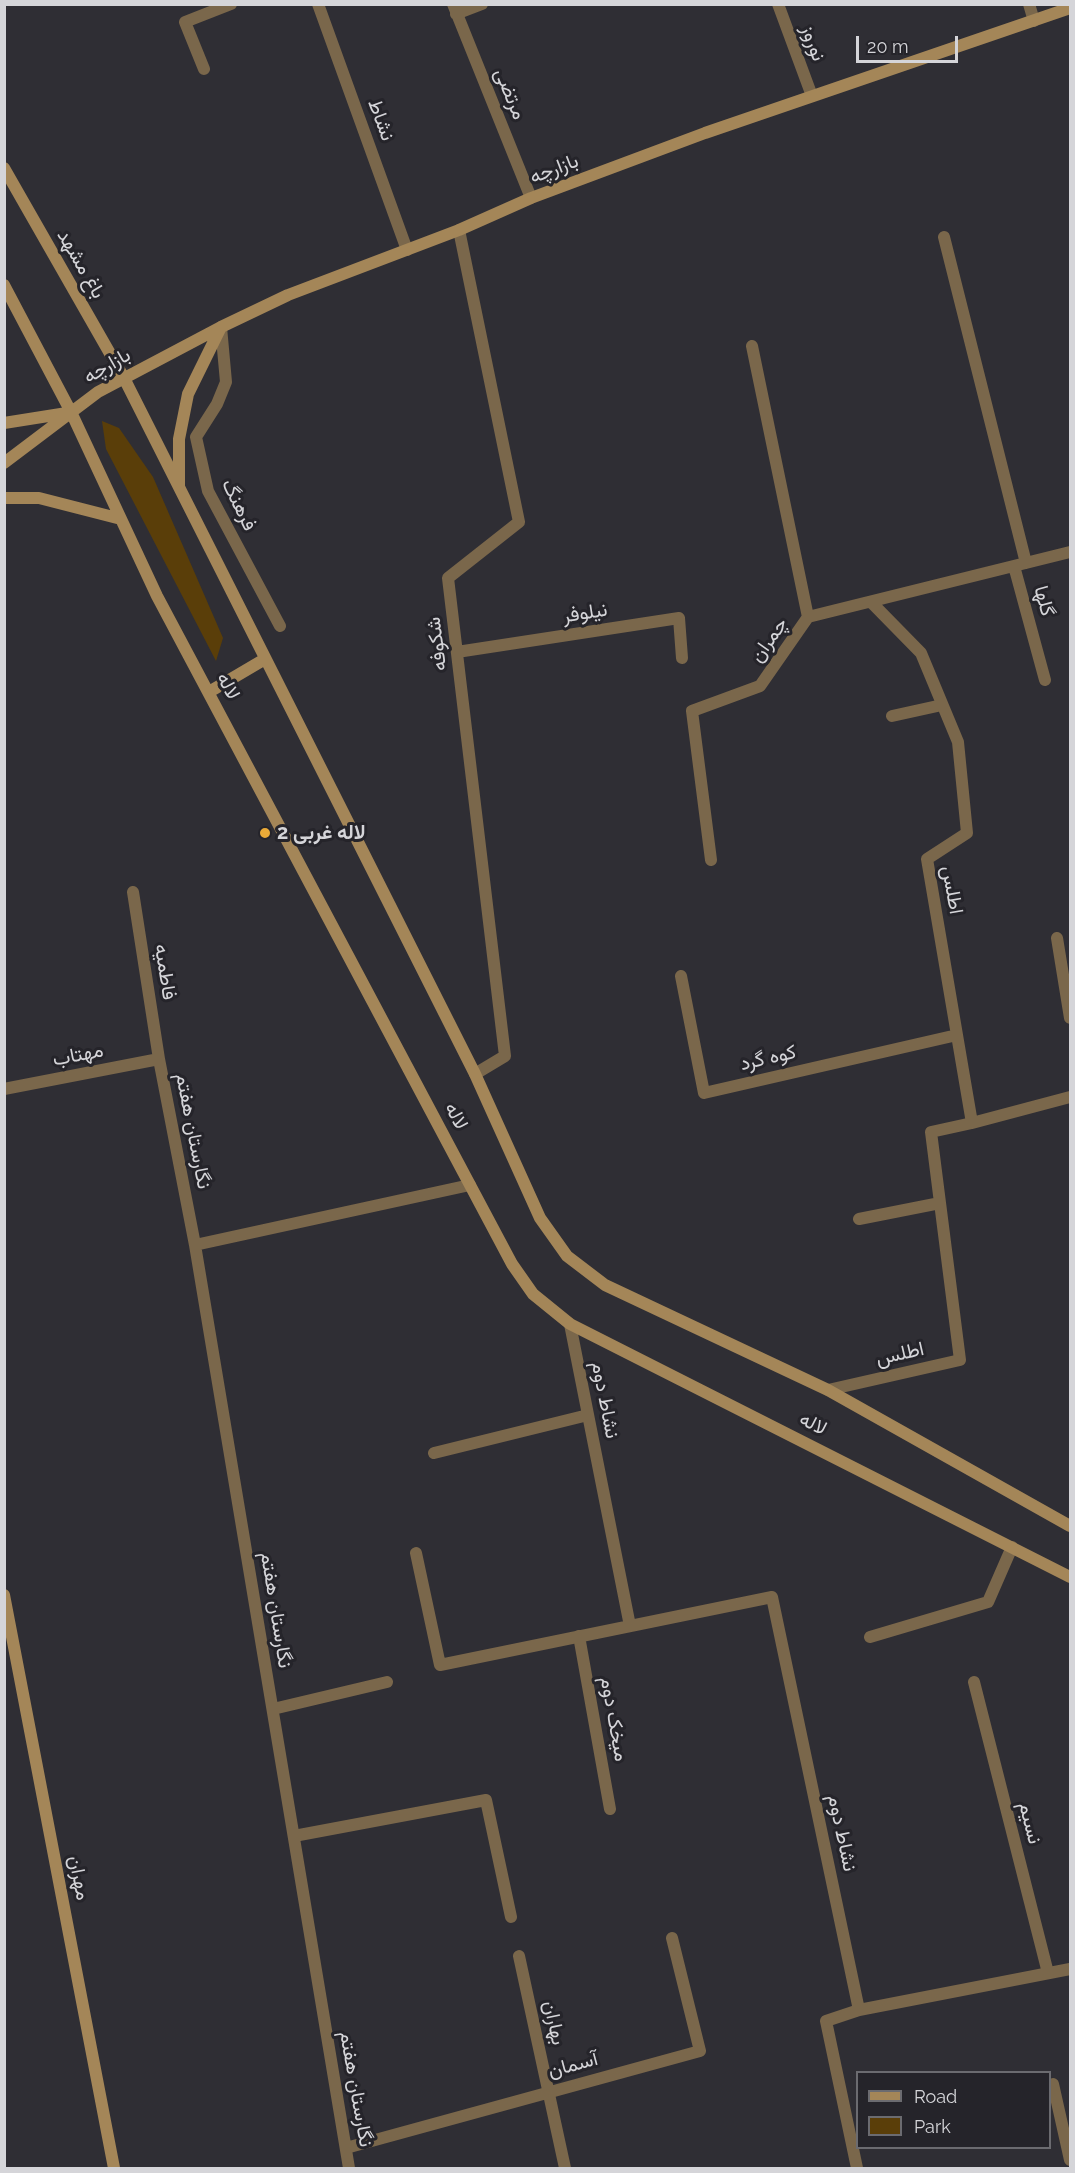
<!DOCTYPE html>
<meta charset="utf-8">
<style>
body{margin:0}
#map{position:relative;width:1075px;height:2173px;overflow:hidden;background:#2f2e34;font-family:Raleway,sans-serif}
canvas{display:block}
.frame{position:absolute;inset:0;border:6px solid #d5d5d9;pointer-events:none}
.legend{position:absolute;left:856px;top:2071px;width:195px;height:78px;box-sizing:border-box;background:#25242a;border:2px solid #6b6b70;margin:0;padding:8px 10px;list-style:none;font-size:18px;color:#d5d5d9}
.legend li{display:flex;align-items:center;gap:12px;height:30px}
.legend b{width:30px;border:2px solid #6b6b70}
.scale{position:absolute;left:856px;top:36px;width:102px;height:27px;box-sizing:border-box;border:3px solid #d5d5d9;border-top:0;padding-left:8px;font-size:18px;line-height:21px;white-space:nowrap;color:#d5d5d9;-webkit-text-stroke:4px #25242a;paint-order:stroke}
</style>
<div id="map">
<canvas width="1075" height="2173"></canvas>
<div class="frame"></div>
<ul class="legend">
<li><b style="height:8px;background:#a48658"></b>Road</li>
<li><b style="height:16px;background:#5a3e09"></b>Park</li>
</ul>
<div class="scale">20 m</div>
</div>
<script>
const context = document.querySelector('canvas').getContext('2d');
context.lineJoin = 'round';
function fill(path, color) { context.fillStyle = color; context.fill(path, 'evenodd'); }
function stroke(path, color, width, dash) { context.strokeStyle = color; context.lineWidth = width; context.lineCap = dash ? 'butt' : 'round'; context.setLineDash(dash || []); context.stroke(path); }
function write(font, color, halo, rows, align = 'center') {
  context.font = font + ' Raleway,Vazirmatn,sans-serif'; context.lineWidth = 6; context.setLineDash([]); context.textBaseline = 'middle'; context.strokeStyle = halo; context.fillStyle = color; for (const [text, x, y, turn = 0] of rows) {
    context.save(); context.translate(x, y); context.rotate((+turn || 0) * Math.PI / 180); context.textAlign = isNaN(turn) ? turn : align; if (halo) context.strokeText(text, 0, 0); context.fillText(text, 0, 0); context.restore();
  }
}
fill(new Path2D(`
 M102,421l17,7 34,49 70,161 -7,23 -110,-212z`), '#5a3e09');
stroke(new Path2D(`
 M318,4l89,246
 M453,4l78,194
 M778,4l34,92
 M1029,4l5,17
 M456,14l26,-10
 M204,69l-19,-47 46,-18
 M459,230l60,292 -71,56 57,478 -30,18
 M944,237l82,326
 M221,327l5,55 -9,22 -21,33 12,54 72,135
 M752,346l56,271
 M1014,566l31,114
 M457,652l222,-34 3,40
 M892,716l50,-11
 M711,860l-19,-149 68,-25 48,-69 262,-65
 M133,892l26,167 36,186 154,923
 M1057,938l13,80
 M681,976l23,117 253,-58
 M4,1089l155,-30
 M972,1123l98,-26
 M859,1219l81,-16
 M195,1245l275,-60
 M570,1324l60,302
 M828,1390l132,-30 -29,-228 41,-9 -45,-264 40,-26 -9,-91 -37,-89 -50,-51
 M434,1453l154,-38
 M416,1553l24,112 332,-68 87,413
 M579,1636l31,173
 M870,1637l118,-35 24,-55
 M974,1682l74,291
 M273,1709l114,-27
 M294,1836l192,-36 25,117
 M519,1956l46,212
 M1053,2084l17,76
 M346,2148l354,-97 -28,-113
 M857,2168l-31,-147 33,-11 211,-41`), '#7a674b', 12);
stroke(new Path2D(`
 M4,168l120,210 351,696 65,144 27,38 38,29 223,105 242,136
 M4,285l67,127 86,184 355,668 21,30 37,30 500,253
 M4,423l63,-10
 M4,463l94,-71 123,-65 67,-32 171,-65 72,-32 174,-65 365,-125
 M179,485v-46l9,-45 33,-67
 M4,498h35l82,21
 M209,692l56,-33
 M4,1595l110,573`), '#a48658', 12);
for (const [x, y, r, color] of [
 [265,833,6,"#eaaa38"]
]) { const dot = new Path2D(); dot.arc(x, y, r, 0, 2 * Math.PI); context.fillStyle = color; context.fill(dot); stroke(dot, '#25242a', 2); }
write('20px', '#d5d5d9', '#25242a', [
 ["نوروز",813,43,70],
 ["مرتضی",510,94,68],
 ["نشاط",381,120,70],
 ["بازارچه",554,169,-21],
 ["باغ مشهد",81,264,60],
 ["بازارچه",107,366,-30],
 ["فرهنگ",239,505,64],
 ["گلها",1044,601,75],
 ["نیلوفر",585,613,-9],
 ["چمران",769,640,-55],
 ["شکوفه",437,644,-97],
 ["لاله",228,686,62],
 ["اطلس",952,890,80],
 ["فاطمیه",165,972,81],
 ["مهتاب",78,1055,-11],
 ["کوه گرد",768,1058,-13],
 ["لاله",456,1116,62],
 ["نگارستان هفتم",193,1131,79],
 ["اطلس",900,1354,-13],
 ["نشاط دوم",605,1400,79],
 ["لاله",813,1424,27],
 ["نگارستان هفتم",276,1610,81],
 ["میخک دوم",614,1719,80],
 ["نسیم",1030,1823,76],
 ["نشاط دوم",842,1833,78],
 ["مهران",79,1878,79],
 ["بهاران",554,2023,78],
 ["آسمان",573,2065,-15],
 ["نگارستان هفتم",356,2089,80]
]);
write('bold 20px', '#d5d5d9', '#25242a', [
 ["لاله غربی 2",277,833]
], 'left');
</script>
